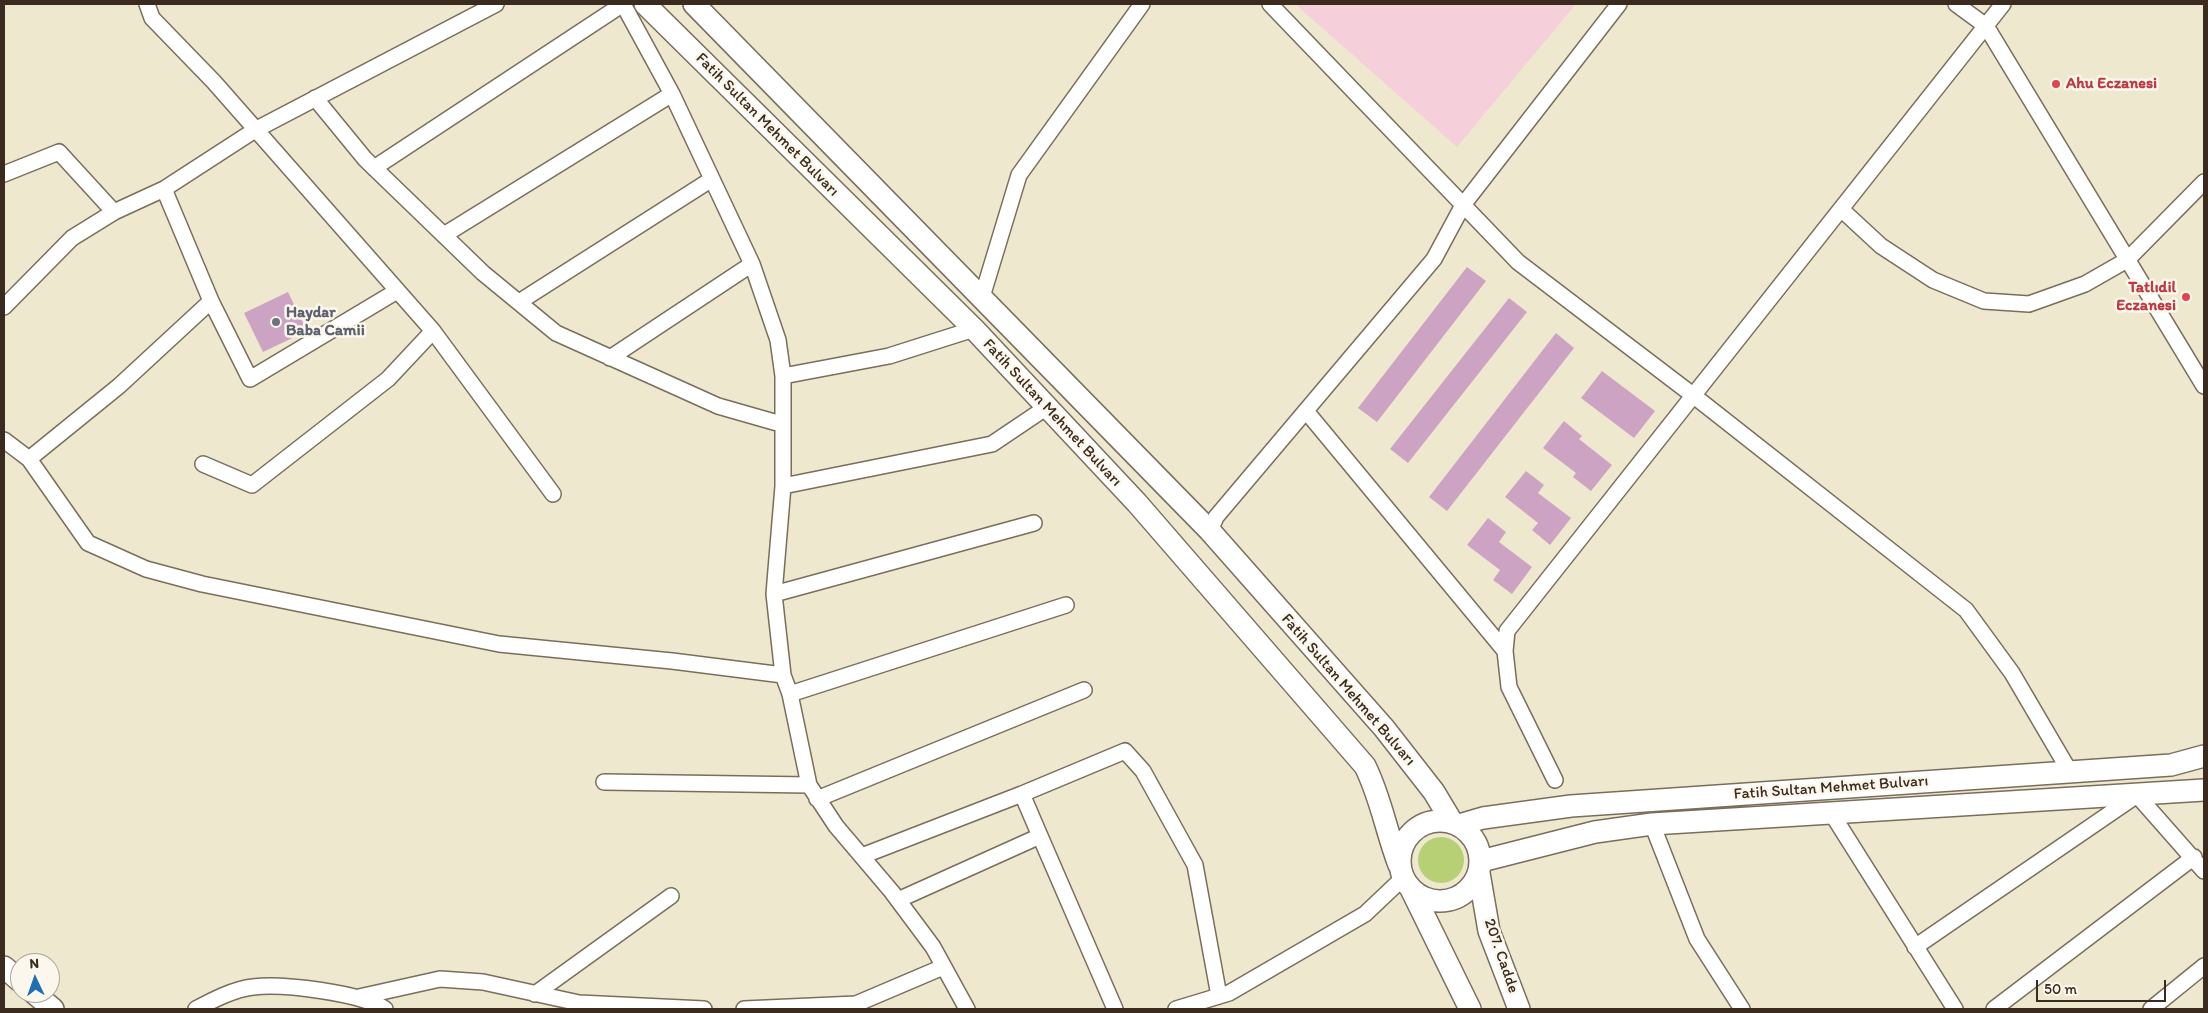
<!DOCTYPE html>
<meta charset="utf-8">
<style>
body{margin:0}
#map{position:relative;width:2208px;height:1013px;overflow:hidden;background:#eee9ce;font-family:Itim,sans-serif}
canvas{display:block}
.frame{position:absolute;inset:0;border:5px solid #3b2a1e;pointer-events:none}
.north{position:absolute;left:10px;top:953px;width:50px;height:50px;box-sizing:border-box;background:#fbf7ec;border:1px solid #aea59a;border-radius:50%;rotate:357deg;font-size:14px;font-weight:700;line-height:20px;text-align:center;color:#3b2a1e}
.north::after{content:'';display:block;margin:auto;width:18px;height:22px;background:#1f6fb2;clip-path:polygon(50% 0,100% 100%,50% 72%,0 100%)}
.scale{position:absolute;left:2036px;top:980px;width:130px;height:22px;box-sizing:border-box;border:2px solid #3b2a1e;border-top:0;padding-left:6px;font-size:15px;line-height:18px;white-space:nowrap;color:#3b2a1e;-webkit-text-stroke:4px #fbf7ec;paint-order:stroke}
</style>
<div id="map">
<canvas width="2208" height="1013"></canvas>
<div class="frame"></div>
<div class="north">N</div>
<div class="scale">50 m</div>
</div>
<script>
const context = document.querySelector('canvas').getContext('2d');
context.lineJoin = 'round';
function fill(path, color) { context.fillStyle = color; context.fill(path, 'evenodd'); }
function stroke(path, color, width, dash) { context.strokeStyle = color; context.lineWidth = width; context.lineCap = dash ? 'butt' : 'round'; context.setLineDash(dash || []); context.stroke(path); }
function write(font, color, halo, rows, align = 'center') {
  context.font = font + ' Itim,sans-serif'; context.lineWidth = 5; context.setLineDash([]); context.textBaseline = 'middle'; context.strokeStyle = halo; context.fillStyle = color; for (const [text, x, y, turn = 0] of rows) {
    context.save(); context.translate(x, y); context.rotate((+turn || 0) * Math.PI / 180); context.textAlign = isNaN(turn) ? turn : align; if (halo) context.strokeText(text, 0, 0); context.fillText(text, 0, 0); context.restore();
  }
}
fill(new Path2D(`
 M1295,4h281l-119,143z`), '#f5cfd9');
fill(new Path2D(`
 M1418 860a23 23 0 1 1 46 0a23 23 0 1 1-46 0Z`), '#b8d075');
fill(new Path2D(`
 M1467,267l19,14 -109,141 -19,-14z
 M288,292l19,39 -44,21 -19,-39z
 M1509,298l18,14 -119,151 -18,-14z
 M1556,333l18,15 -127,163 -18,-14z
 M1602,371l53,40 -21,27 -53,-40z
 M1564,421l18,15 -3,3 33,26 -21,26 -18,-14 3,-4 -33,-25z
 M1526,471l18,14 -6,8 33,25 -21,27 -18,-15 6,-7 -33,-26z
 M1488,518l18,14 -7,10 33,25 -20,27 -19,-14 7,-10 -33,-25z`), '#cda3c3');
const street = new Path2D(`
 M147,4l5,14 62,64 219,249 120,163
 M623,4l49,90 80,170 26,76 5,36v110l-9,108 9,81 7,19 19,91 27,41 56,66 41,55 34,62
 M1270,4l248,258 176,134 272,214 46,63 58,99
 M1956,4l30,22 218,360
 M315,98l50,61 118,114 73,60 162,73 63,18
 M374,168l249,-164
 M4,174l55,-22 55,60
 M164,189l47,112 39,78 147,-88
 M1841,209l40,37 52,34 51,21 45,3 56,-20 42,-24 77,-78
 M444,235l228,-141
 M982,297l37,-122 123,-171
 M519,302l193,-123
 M4,307l68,-69 42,-26 50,-23 91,-59 241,-126
 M610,358l142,-94
 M783,376l106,-20 85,-27
 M1306,411l199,240
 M4,440l25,19 59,84 58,26 56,15 297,60 173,17 111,14
 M29,459l90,-73 92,-85
 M203,464l49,21 136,-106 45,-48
 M783,486l209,-42 55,-37
 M1210,531l6,-14 218,-258 29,-54 156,-201
 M774,594l260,-71
 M790,694l276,-89
 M1555,780l-46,-93 -4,-36 2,-20 496,-627
 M604,782l205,3
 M817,799l267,-109
 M1832,814l123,195
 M1652,824l45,115 45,70
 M1040,836l75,173
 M862,856l160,-62 103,-43 18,20 52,94 24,131
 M898,900l142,-64 -18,-42
 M1915,947l222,-152 67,76
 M535,994l136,-98
 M359,997l81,-18 43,3 96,21 125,6
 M196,1009c17,-9 38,-20 57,-22 29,-4 108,6 132,22
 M744,1009l112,-5 87,-37
 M1176,1009l53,-16 136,-79 38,-36
 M1994,1009l200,-152
 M2151,1009l53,-43`);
const secondary = new Path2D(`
 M645,4l329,325 163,174 228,263c16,32 21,65 34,99
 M694,4l516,527 174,197 50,64 18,30
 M1400 861a40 40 0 1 1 80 0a40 40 0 1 1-80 0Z
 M1459,825l24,-7 88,-12 600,-41 33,-9
 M1481,861l114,-29 57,-8 552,-34
 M1479,873l10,58 30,78
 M1411,889l59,120
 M4,967l16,14
 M34,993l19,16`);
stroke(street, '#7a6d5c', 18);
stroke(secondary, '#7a6d5c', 24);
stroke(street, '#fff', 15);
stroke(secondary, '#fff', 21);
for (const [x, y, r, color] of [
 [2056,84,5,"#e0444e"],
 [2186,297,5,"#e0444e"],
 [276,322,5,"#6b7280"]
]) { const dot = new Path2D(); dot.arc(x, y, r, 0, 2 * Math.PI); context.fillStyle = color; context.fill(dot); stroke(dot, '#fbf7ec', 2); }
write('bold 16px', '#be3a42', '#fbf7ec', [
 ["Ahu Eczanesi",2066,84],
 ["Tatlıdil",2176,288,"right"],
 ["Eczanesi",2176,306,"right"]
], 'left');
write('16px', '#3b2a1e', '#fbf7ec', [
 ["Fatih Sultan Mehmet Bulvarı",767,125,45],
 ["Fatih Sultan Mehmet Bulvarı",1052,413,47],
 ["Fatih Sultan Mehmet Bulvarı",1348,690,49],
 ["Fatih Sultan Mehmet Bulvarı",1831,788,-4],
 ["207. Cadde",1501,956,71]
]);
write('bold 16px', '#5b616d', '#fbf7ec', [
 ["Haydar",286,313],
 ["Baba Camii",286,331]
], 'left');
</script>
